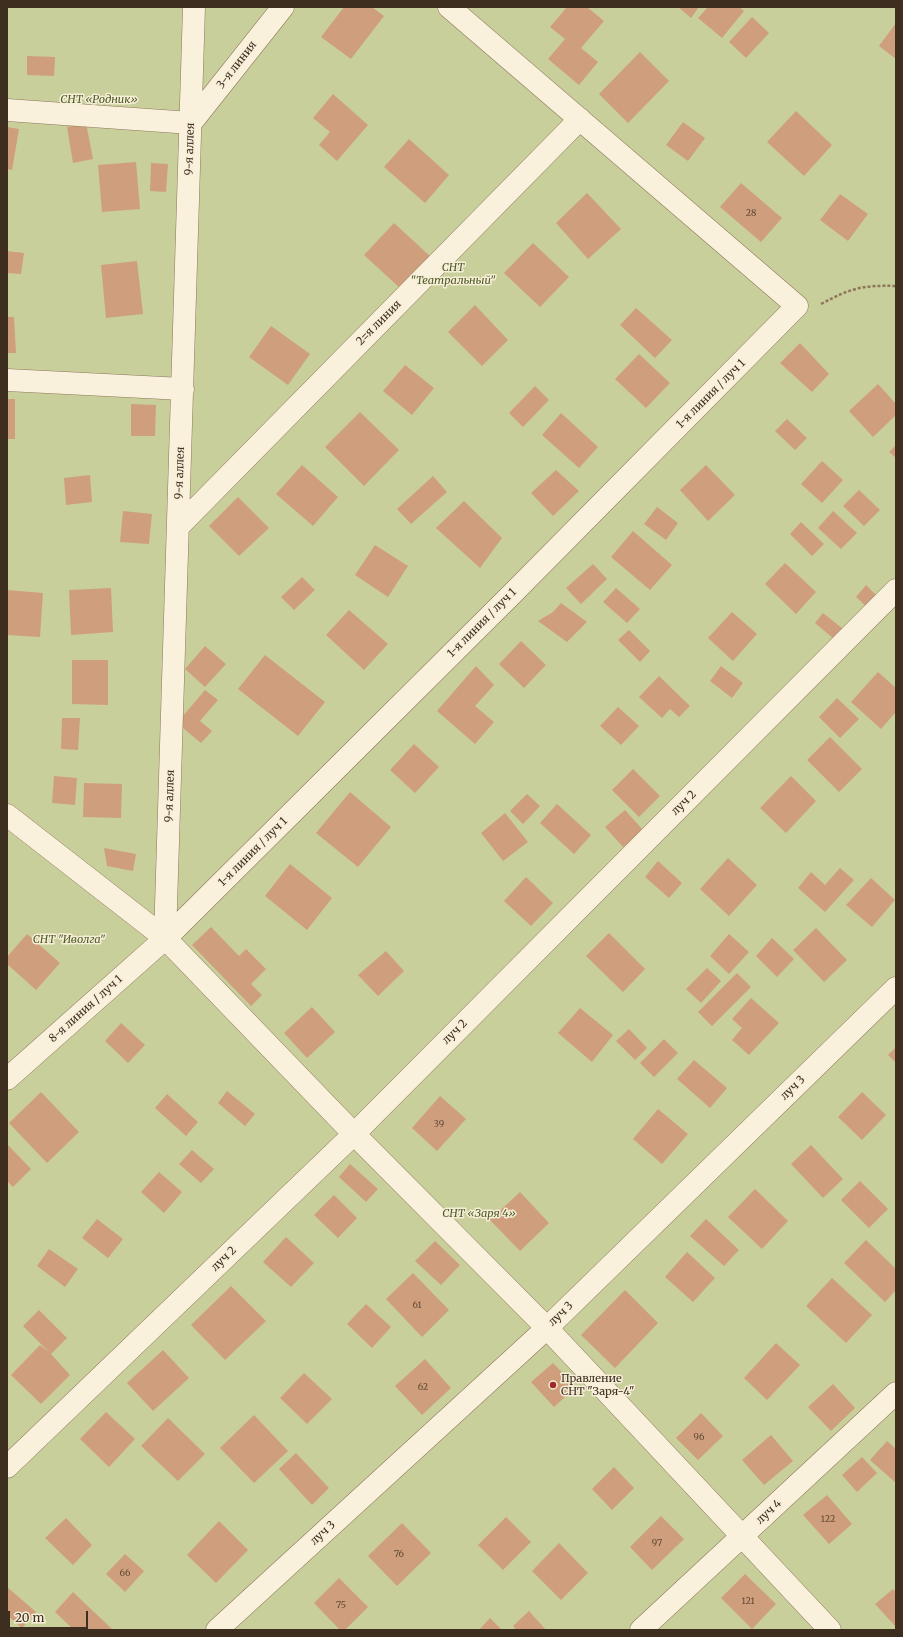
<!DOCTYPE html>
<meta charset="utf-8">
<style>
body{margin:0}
#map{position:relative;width:903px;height:1637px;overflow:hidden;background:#f0e4c8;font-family:Merriweather,serif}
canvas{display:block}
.frame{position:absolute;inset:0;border:8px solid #3d2e20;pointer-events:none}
.scale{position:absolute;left:8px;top:1611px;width:80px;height:18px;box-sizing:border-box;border:2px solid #3d2e20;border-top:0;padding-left:5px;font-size:12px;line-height:14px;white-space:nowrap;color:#3d2e20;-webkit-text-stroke:3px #f7eed8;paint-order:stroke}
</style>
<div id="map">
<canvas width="903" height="1637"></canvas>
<div class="frame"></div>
<div class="scale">20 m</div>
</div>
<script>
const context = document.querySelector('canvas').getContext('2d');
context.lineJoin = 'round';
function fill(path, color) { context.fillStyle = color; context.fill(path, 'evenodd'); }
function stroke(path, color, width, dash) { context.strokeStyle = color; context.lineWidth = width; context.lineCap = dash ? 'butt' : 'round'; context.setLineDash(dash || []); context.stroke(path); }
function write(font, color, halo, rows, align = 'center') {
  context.font = font + ' Merriweather,serif'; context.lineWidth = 3; context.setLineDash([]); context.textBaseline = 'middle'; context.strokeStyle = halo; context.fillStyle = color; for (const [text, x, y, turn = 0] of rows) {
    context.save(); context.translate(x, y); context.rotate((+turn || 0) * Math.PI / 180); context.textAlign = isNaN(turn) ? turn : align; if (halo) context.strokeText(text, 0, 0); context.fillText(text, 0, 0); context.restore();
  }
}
fill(new Path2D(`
 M7,7h889v1623h-889z`), '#c9cf9b');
fill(new Path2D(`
 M344,7h28l12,9 -33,43 -30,-22z
 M567,7h20l17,14 -23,27 17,14 -19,23 -31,-26 17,-20 -15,-12z
 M678,7h21l-8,11z
 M708,7h31l5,4 -22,27 -24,-20z
 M752,17l17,16 -23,25 -17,-16z
 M896,23v36l-17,-13z
 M640,52l29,29 -41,42 -29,-29z
 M27,56l28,1 -1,19 -27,-1z
 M333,94l35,31 -31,36 -18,-16 11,-13 -17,-14z
 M796,111l36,34 -28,31 -37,-34z
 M683,122l22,16 -17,23 -22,-16z
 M86,123l7,36 -20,4 -6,-36z
 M7,127l12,2 -7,41 -5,-1z
 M409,139l40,36 -24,28 -41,-36z
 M136,162l4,47 -38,3 -4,-47z
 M151,163l17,1 -2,28 -16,-1z
 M741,183l41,35 -21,24 -41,-35z
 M587,193l34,36 -33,30 -32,-36z
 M840,194l28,20 -20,27 -28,-21z
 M394,223l38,35 -30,32 -38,-35z
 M533,243l36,34 -29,30 -36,-34z
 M7,251l17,2 -3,21 -14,-1z
 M137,261l6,53 -37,4 -5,-53z
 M475,305l33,35 -26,26 -34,-34z
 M636,308l36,32 -17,18 -35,-33z
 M7,317h7l2,36h-9z
 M271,326l39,28 -22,31 -39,-28z
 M800,343l29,31 -17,18 -32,-29z
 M639,354l31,29 -24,25 -31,-29z
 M405,365l29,23 -22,27 -29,-24z
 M878,384l18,20v11l-23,22 -24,-26z
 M535,386l14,14 -26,27 -14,-14z
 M7,399h8v40h-8z
 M131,404l25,1 -1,31h-24z
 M360,412l39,38 -35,36 -39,-39z
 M561,413l37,34 -19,21 -37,-33z
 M787,419l20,19 -12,12 -20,-19z
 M896,445v13l-7,-6z
 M822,461l21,19 -21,23 -21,-19z
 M302,465l36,32 -25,29 -37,-32z
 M706,465l29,30 -27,26 -28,-31z
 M556,470l23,21 -26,25 -22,-23z
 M90,475l2,27 -26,3 -2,-27z
 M433,476l14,16 -36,32 -14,-15z
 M859,490l21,20 -16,16 -21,-20z
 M238,497l31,31 -30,28 -30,-30z
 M464,501l38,37 -22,30 -44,-40z
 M657,507l21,16 -12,17 -22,-16z
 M123,511l29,3 -3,30 -29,-2z
 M833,511l24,22 -16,16 -23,-21z
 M801,522l23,22 -12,12 -22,-22z
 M633,531l39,34 -22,25 -39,-33z
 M375,545l33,21 -20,31 -33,-22z
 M785,563l31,29 -20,22 -31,-30z
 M593,564l14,15 -26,25 -15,-16z
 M302,577l13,13 -21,20 -13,-13z
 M866,585l13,13 -10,11 -13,-12z
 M111,588l2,44 -42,3 -2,-45z
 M616,588l24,21 -13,14 -24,-21z
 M7,590l36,3 -3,44 -33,-2z
 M561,603l26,19 -20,20 -29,-21 15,-9z
 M349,610l39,34 -24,26 -38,-35z
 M732,612l25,22 -24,27 -25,-23z
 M823,613l20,16 -9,10 -19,-16z
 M629,630l21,21 -10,11 -22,-22z
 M521,641l25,24 -22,23 -25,-24z
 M205,646l21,18 -21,23 -20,-18z
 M265,655l60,47 -27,34 -60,-47z
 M72,660h36v45l-36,-1z
 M476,666l18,19 -19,21 19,16 -19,22 -38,-33z
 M721,666l22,17 -11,15 -22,-17z
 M878,672l18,16v24l-15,17 -30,-27z
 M659,676l31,30 -11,11 -9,-8 -8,9 -23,-21z
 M205,690l13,10 -18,21 12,10 -11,12 -24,-20z
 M837,698l22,21 -19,19 -21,-21z
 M618,707l21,19 -18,19 -21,-19z
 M62,718h18l-2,32 -17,-1z
 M830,737l32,32 -23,23 -32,-32z
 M414,744l25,23 -24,26 -25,-23z
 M633,769l27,27 -21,21 -27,-27z
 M54,776l23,2 -2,27 -23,-2z
 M791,776l25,25 -30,32 -26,-25z
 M84,783l38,1 -1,34 -38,-1z
 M350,792l41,35 -33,40 -42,-34z
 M527,794l13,12 -17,18 -13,-13z
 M557,804l34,31 -17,19 -34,-31z
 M625,810l18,20 -20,17 -18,-20z
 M505,813l23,29 -25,19 -22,-28z
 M104,848l32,6 -3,17 -26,-5z
 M728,858l29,27 -28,31 -29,-27z
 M658,861l24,22 -13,15 -24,-21z
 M290,864l42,34 -25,32 -42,-34z
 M840,868l14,12 -29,32 -27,-24 13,-16 14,13z
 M526,877l27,26 -22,23 -27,-25z
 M871,878l24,22 -23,27 -26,-22z
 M211,927l28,29 7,-7 20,20 -15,15 11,11 -11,11 -59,-61z
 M816,928l31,32 -23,22 -31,-32z
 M609,933l36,36 -22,23 -37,-36z
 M27,934l33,29 -24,27 -29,-26v-7z
 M729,934l20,18 -20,22 -19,-18z
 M772,938l22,21 -17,18 -21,-21z
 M386,951l18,20 -26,25 -20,-21z
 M707,968l14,13 -20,22 -15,-14z
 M737,973l14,14 -39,39 -14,-14z
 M751,998l28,25 -30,32 -17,-15 10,-12 -10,-9z
 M312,1007l23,25 -28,26 -23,-25z
 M580,1008l33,27 -21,27 -34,-29z
 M121,1023l24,22 -17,18 -23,-22z
 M629,1029l18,19 -12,12 -19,-19z
 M664,1039l14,14 -24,24 -14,-14z
 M896,1047v16l-8,-8z
 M694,1060l33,28 -17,20 -33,-29z
 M227,1091l28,23 -10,12 -27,-23z
 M41,1092l38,40 -32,31 -38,-40z
 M862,1092l24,23 -24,25 -24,-23z
 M167,1094l31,28 -12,14 -31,-28z
 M440,1096l26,23 -29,32 -25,-23z
 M658,1109l30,25 -26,30 -29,-25z
 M7,1144l24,25 -18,18 -6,-6z
 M811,1145l32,34 -20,19 -32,-34z
 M192,1150l22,19 -13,14 -22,-19z
 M350,1164l28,25 -12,13 -27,-25z
 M159,1172l23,20 -18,21 -23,-21z
 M860,1181l28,28 -19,19 -28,-28z
 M755,1189l33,32 -26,28 -34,-32z
 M520,1192l29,31 -29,28 -30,-31z
 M334,1195l23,23 -19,20 -24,-23z
 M97,1219l26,20 -15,19 -26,-20z
 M706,1219l33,31 -15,16 -34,-30z
 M286,1237l28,26 -23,24 -28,-25z
 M866,1240l30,29v21l-11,12 -41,-39z
 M435,1241l25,24 -19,20 -26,-24z
 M49,1249l29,20 -13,18 -28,-21z
 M687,1252l28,26 -22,24 -28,-25z
 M413,1273l36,37 -27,27 -36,-38z
 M832,1278l40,37 -26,28 -40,-37z
 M231,1286l35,35 -41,39 -34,-35z
 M625,1290l33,33 -43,45 -34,-33z
 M366,1304l25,23 -19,21 -25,-24z
 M39,1310l28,28 -16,16 19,21 -29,29 -30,-29 29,-30 10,8 -27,-27z
 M776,1343l24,22 -33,35 -23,-22z
 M163,1350l26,28 -36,33 -26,-28z
 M425,1359l26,29 -29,27 -27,-29z
 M553,1363l23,24 -22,20 -23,-25z
 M304,1373l28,26 -25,25 -27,-26z
 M833,1384l22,24 -24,23 -23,-24z
 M106,1412l29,27 -26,28 -29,-28z
 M701,1413l22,23 -25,24 -22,-22z
 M254,1415l34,36 -34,32 -34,-35z
 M168,1418l37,36 -27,27 -37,-35z
 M771,1435l22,26 -29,24 -22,-25z
 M887,1441l9,8v34l-26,-23z
 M296,1453l33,35 -17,17 -33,-36z
 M862,1457l15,16 -20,19 -15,-17z
 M614,1467l20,21 -22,22 -20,-21z
 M827,1495l25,29 -23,20 -26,-29z
 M661,1516l23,23 -32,31 -22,-23z
 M506,1517l25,25 -28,28 -25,-25z
 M66,1518l26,27 -19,20 -28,-27z
 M219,1521l29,29 -32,33 -29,-28z
 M402,1523l29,30 -34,33 -29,-30z
 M559,1543l29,30 -27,27 -29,-29z
 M125,1554l19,17 -19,21 -19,-18z
 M745,1574l31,30 -24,25 -31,-31z
 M339,1578l29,29 -23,23h-5l-26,-27z
 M7,1587l29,25 -14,16 -15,-13z
 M893,1589l3,3v35l-21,-23z
 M73,1592l40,38h-39l-19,-18z
 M529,1611l17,19h-30l-3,-4z
 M490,1618l12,12h-23z`), '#cf9f7d');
const minor = new Path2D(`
 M7,110l184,13 92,-116
 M7,380l176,9
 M178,527l402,-408
 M7,815l158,123 189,196 193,194 283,302
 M165,938l29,-931
 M7,1079l161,-143 344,-342 285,-288 -348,-299
 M7,1467l347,-333 542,-544
 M217,1630l330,-302 349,-340
 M641,1630l255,-237`);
stroke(minor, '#8d765c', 23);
stroke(new Path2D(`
 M821,304c30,-16 41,-19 75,-18`), '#8d765c', 2.5, [3, 2]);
stroke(minor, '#faf1dc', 22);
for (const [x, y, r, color] of [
 [553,1385,4,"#9e2a2b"]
]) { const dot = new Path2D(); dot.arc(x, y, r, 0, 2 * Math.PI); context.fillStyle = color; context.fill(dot); stroke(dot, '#f7eed8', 1.5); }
write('9px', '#624a37', null, [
 ["28",751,213],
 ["39",439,1124],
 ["61",417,1305],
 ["62",423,1387],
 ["96",699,1437],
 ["122",828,1519],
 ["97",657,1543],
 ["76",399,1554],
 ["66",125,1573],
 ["121",748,1601],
 ["75",341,1605]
]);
write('11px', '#3d2e20', '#f7eed8', [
 ["3-я линия",237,65,-52],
 ["9-я аллея",190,149,-88],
 ["2=я линия",379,323,-45],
 ["1-я линия / луч 1",711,394,-45],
 ["9-я аллея",180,473,-88],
 ["1-я линия / луч 1",482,623,-45],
 ["9-я аллея",170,796,-88],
 ["луч 2",684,803,-45],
 ["1-я линия / луч 1",253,852,-45],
 ["8-я линия / луч 1",86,1009,-42],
 ["луч 2",455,1032,-45],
 ["луч 3",793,1088,-44],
 ["луч 2",224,1259,-44],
 ["луч 3",561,1314,-44],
 ["луч 4",769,1512,-43],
 ["луч 3",323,1533,-43]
]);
write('italic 11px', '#4d5a26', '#f7eed8', [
 ["СНТ «Родник»",99,100],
 ["СНТ",453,268],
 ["\"Театральный\"",453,281],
 ["СНТ \"Иволга\"",69,940],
 ["СНТ «Заря 4»",479,1214]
]);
write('11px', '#3d2e20', '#f7eed8', [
 ["Правление",561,1379],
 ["СНТ \"Заря-4\"",561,1392]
], 'left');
</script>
